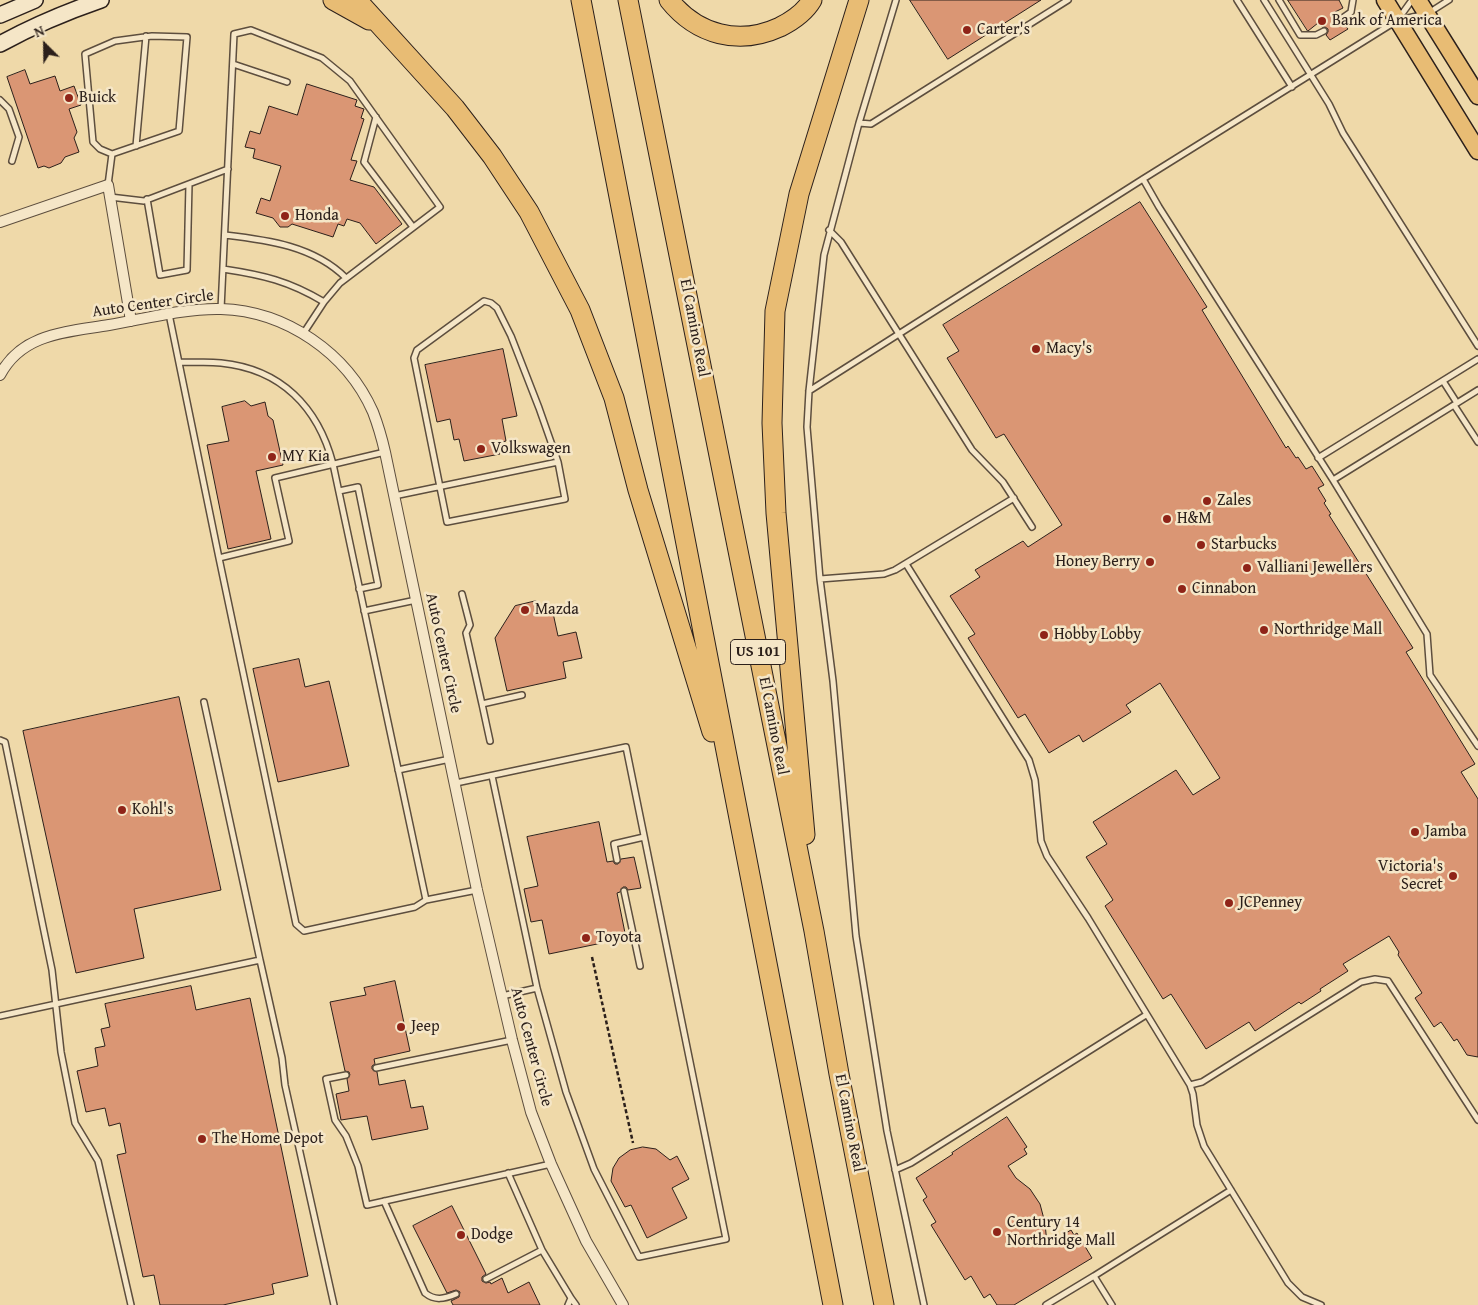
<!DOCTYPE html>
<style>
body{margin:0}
#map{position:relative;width:1478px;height:1305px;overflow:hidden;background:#efd9a9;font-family:"Gentium Book Plus",serif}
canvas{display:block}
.north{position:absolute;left:20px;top:20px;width:50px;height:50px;-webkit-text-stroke:4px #f5e6c7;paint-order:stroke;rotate:337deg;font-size:14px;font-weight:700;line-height:20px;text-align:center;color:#2c201b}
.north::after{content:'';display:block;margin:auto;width:18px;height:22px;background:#2c201b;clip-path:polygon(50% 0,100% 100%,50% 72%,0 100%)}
</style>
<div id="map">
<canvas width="1478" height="1305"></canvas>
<div class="north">N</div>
</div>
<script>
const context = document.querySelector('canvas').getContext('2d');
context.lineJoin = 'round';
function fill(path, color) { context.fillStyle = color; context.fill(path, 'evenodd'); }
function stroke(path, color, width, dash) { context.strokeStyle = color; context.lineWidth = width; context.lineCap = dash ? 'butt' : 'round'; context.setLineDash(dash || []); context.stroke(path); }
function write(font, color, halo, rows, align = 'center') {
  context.font = font + ' "Gentium Book Plus",serif'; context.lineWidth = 5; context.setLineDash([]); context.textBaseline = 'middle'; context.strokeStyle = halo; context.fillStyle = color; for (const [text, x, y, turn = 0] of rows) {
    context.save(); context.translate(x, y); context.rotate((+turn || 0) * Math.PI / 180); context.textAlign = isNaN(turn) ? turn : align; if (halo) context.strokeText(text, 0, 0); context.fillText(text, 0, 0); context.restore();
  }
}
const building = new Path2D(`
 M910,0h131l-93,59z
 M1288,0h51l4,8 -8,4 3,4 -1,4 3,3h3l5,6 -18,11 -4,-5 2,-3v-3l-3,-2h-3l-4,-4 -10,8z
 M25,70l5,14 25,-8 5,15 14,-5 7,19 -12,4 8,23 -3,6 5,14 -14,5 -4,6 -12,5 -5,-2 -6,2 -31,-91z
 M307,84l50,16 -2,6 9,3 -3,9 3,1 -13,41 6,1 -7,19 24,7 28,37 -26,20 -16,-21 -13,-4 -3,7 -6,-2 -5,13 -41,-13 -4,3h-8l-7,-9 -17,-5 5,-15 9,3 11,-35 -28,-8 2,-9 -10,-2 5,-16 10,3 9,-28 28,9z
 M1140,202l67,105 -5,3 84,138 2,-2 8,12 2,-1 8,12 6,-3 12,19 -6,3 8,13 -2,2 7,11 -2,1 84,133 -7,4 69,112 -14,8 17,27v258l-11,-2 -10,-16 -3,2 -13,-19 -7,5 -19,-29 7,-5 -24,-38 1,-3 -10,-16 -46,28 5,7 -28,18 1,2 -20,13 -2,-2 -44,29 -6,-9 -43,27 -35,-55 -8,5 -58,-93 8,-6 -27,-43 21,-13 -14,-22 83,-52 17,25 27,-17 -60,-95 -34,22 5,7 -48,30 -4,-7 -30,18 -24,-39 -7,4 -50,-80 7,-4 -25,-38 30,-19 -5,-7 48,-29 5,6 34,-22 -58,-91 -8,4 -49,-80 12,-7 -16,-26z
 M503,349l14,67 -15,3 4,22 -8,2 2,11 -36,7 -5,-22 -5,1 -4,-21 -13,3 -12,-57z
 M245,401l6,5 14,-4 3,14 5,4 10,45 -27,6 15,68 -43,10 -21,-104 22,-4 -7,-34z
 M536,601l17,12 5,23 18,-4 6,26 -19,4 3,16 -59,13 -12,-53 20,-32z
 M299,659l6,28 24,-6 20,85 -71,16 -25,-113z
 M179,697l42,193 -87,19 10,49 -68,15 -53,-242z
 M599,822l8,40 6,-1 2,3h3l3,-5 13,-2 7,31 -13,2 -2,-3h-3l-3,5 -3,1 9,45 -77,16 -7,-34 -11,2 -7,-33 14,-3 -11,-49z
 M395,981l15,70 -36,8 1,5 -3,2v3l5,3 2,13 26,-5 6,28 12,-2 5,23 -56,11 -5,-24 -26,4 -5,-26 13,-3 -2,-12 3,-4 -1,-3 -4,-1 -15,-69 36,-7 -2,-7z
 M191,986l5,24 54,-12 58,278 -36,8 2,10 -51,11h-63l-6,-30 -11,2 -26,-122 9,-2 -6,-30 -11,3 -4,-18 -19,4 -9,-41 21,-5 -3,-18 10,-2 -4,-17 9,-2 -5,-23z
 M1007,1117l20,30 -3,2 3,5 -19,12 8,12 14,11 10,15 5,19 2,21 24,-14 3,5 3,-2 15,25 -78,47h-17l-7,-11 -6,4 -13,-22 -6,4 -34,-55 5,-3 -13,-22 4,-3 -11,-19 37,-24 -1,-1z
 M643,1147l13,2 14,11 7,-4 12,23 -17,9 15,30 -40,20 -16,-33 -6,2 -14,-26 2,-13 6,-10 11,-8z
 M452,1206l34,68 -4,3v4l4,2 4,-1 1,2 11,-6 6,15 21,-11 11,23h-87l-2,-4 8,-4 1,-5 -4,-2 -9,3 -34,-67z`);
fill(building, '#da9674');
stroke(building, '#2c201b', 1);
const service = new Path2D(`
 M896,0l-37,123 -35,132 -15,136 -2,36 13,152 13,102 23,255 31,195 37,174
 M1237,0l55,87
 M1264,0l65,104 14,29 135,213
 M1279,0l21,35h16l8,-4
 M1399,18l13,-18
 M1341,19l10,-7 2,-12
 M152,36l35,1 -8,94 -67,23 -12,-5 -7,-7 -8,-88 30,-13z
 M233,64l54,18
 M0,100l9,9 10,28 -7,24
 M376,117l-12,45 49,65
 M859,123l12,1 197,-124
 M136,146l10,-110
 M1143,179l16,28 174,273 94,154 3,41 48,71
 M108,185l4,-31
 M110,197l34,4 84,-32
 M147,199l13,76 27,-5 2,-86
 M829,230l12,12 131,208 31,32 29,45
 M225,235c43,5 89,11 121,43
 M223,269c40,6 66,12 101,33
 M484,301l7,2 6,5 14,28 28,72 19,54 7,37 -118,23 -33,-164 3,-8z
 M221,309l13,-275 17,-4 71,28 28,23 90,126 -100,76 -16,19 -21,32
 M169,314l50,244 70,-17 -14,-63 110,-26
 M179,362c14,0 28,0 42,1 60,6 97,44 112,101l93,436 51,-10
 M1443,381l14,22
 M809,391l334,-212 255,-159 29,-6 22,-14
 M1454,405l24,37
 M1318,458l160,-99
 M1333,480l145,-90
 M339,491l19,-4 20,98 -19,4
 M394,496l164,-34
 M219,558l77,366 8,7 111,-24 11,-7
 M906,564l123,196 6,20 6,61 6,15 41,62 102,167 3,9 4,31 7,21 84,137 14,14 19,8
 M820,579l64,-5 11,-4 119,-72
 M462,594l8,31 -4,8 16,71
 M364,611l52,-11
 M204,702l56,258
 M0,740l5,2 47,228 9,82 14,71 23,38 33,144
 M490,741l-8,-37 40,-9
 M398,770l52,-11
 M456,783l170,-36 100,492 -87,18 -45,-88 -28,-77 -29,-104 -45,-212
 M617,860l-3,-16 30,-7
 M624,891l16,75
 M502,996l35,-8
 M0,1016l260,-56 22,98 3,27 49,220
 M376,1068l136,-28
 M346,1075l-20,4 9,41 11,16 12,30 9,39 184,-41
 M1190,1085l12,-3 159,-100 14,-3 13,2 90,139
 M895,1170l16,-7 235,-148
 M508,1173l34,77 29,48
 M384,1201l41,92c10,8 19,6 31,1
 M486,1279l56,-29
 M568,1305l3,-7 5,7
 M1046,1305l48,-29
 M1112,1305l-18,-29 137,-86`);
const minor = new Path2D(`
 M0,222l108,-37 23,136
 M0,375c22,-42 67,-43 109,-50 35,-6 76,-17 112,-16 65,2 126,44 152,103 5,13 9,27 12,40l92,438 35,150 19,72 20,52 35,77 37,64`);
const secondary = new Path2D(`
 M0,15l35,-15
 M0,44c33,-18 66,-32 101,-44`);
const primary = new Path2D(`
 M1385,0l93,151
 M1418,0l60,96`);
const motorway = new Path2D(`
 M333,0l36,20
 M357,0l98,108 37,48 37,56 51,98 34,88 24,92 74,242
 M581,0l252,1305
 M628,0l186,931 25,143 45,231
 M669,0c28,35 70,46 111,27 12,-6 25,-15 32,-27
 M805,835l-29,-322 -4,-90 3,-112 24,-117 60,-194`);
stroke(service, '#5d4e3e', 8);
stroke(minor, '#5d4e3e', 12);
stroke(secondary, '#2c201b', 18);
stroke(primary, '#2c201b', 19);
stroke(motorway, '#2c201b', 21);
stroke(new Path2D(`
 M592,957l41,186`), '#2c201b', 2.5, [4, 2.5]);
stroke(service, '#f5e6c7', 5);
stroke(minor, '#f5e6c7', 10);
stroke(secondary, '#f5e6c7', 15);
stroke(primary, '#e8bc74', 16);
stroke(motorway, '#e8bc74', 19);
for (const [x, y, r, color] of [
 [1322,21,5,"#8f2418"],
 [967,30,5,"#8f2418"],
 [69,98,5,"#8f2418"],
 [285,216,5,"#8f2418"],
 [1036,349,5,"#8f2418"],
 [481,449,5,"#8f2418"],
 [272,457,5,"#8f2418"],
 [1207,501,5,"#8f2418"],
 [1167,519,5,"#8f2418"],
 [1201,545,5,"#8f2418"],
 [1150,562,5,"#8f2418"],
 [1247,568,5,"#8f2418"],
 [1182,589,5,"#8f2418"],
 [525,610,5,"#8f2418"],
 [1264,630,5,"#8f2418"],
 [1044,635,5,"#8f2418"],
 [122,810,5,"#8f2418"],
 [1415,832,5,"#8f2418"],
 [1453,876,5,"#8f2418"],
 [1229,903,5,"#8f2418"],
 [586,938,5,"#8f2418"],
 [401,1027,5,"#8f2418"],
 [202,1139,5,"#8f2418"],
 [997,1232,5,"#8f2418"],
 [461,1235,5,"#8f2418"]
]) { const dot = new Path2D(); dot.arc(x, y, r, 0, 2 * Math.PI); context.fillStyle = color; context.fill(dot); stroke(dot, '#f5e6c7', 2); }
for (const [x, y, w] of [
 [758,652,55]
]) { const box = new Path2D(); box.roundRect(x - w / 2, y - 12.5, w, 25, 4); context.fillStyle = '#f5e6c7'; context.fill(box); stroke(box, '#2c201b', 1); }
write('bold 15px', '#2c201b', null, [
 ["US 101",758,652]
]);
write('16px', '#2c201b', '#f5e6c7', [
 ["Bank of America",1332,21],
 ["Carter's",977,30],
 ["Buick",79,98],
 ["Honda",295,216],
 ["Macy's",1046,349],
 ["Volkswagen",491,449],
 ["MY Kia",282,457],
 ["Zales",1217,501],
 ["H&M",1177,519],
 ["Starbucks",1211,545],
 ["Honey Berry",1140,562,"right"],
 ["Valliani Jewellers",1257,568],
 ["Cinnabon",1192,589],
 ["Mazda",535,610],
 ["Northridge Mall",1274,630],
 ["Hobby Lobby",1054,635],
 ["Kohl's",132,810],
 ["Jamba",1425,832],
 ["Victoria's",1443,867,"right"],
 ["Secret",1443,885,"right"],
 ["JCPenney",1239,903],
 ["Toyota",596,938],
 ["Jeep",411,1027],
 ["The Home Depot",212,1139],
 ["Century 14",1007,1223],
 ["Northridge Mall",1007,1241],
 ["Dodge",471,1235]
], 'left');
write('16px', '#2c201b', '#f5e6c7', [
 ["Auto Center Circle",153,304,-8],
 ["El Camino Real",694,328,79],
 ["Auto Center Circle",443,653,78],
 ["El Camino Real",773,726,79],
 ["Auto Center Circle",531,1047,75],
 ["El Camino Real",849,1123,79]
]);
</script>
